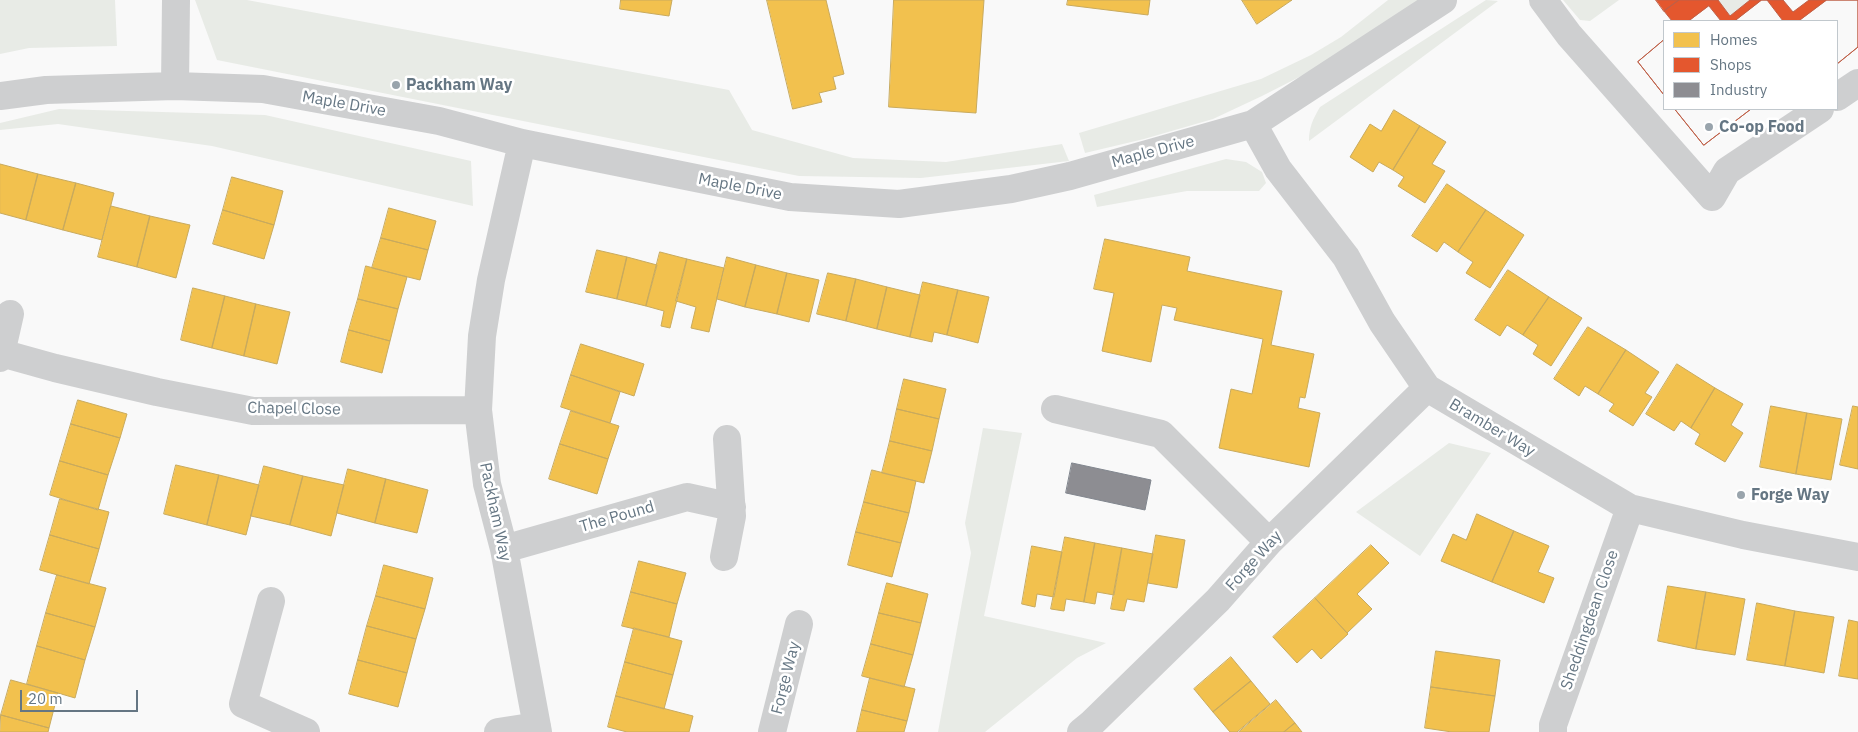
<!DOCTYPE html>
<style>
body{margin:0}
#map{position:relative;width:1858px;height:732px;overflow:hidden;background:#f9f9f9;font-family:"IBM Plex Sans",sans-serif}
canvas{display:block}
.legend{position:absolute;left:1663px;top:20px;width:175px;height:90px;box-sizing:border-box;background:#fff;border:1px solid #c1c8cd;margin:0;padding:6px 9px;list-style:none;font-size:15px;color:#657683}
.legend li{display:flex;align-items:center;gap:10px;height:25px}
.legend b{width:25px;border:1px solid #c1c8cd}
.scale{position:absolute;left:20px;top:690px;width:118px;height:22px;box-sizing:border-box;border:2px solid #657683;border-top:0;padding-left:6px;font-size:15px;line-height:18px;white-space:nowrap;color:#657683;-webkit-text-stroke:4px #fff;paint-order:stroke}
</style>
<div id="map">
<canvas width="1858" height="732"></canvas>
<ul class="legend">
<li><b style="height:14px;background:#f2c14e"></b>Homes</li>
<li><b style="height:14px;background:#e4572e"></b>Shops</li>
<li><b style="height:14px;background:#8d8d92"></b>Industry</li>
</ul>
<div class="scale">20 m</div>
</div>
<script>
const context = document.querySelector('canvas').getContext('2d');
context.lineJoin = 'round';
function fill(path, color) { context.fillStyle = color; context.fill(path, 'evenodd'); }
function stroke(path, color, width, dash) { context.strokeStyle = color; context.lineWidth = width; context.lineCap = dash ? 'butt' : 'round'; context.setLineDash(dash || []); context.stroke(path); }
function write(font, color, halo, rows, align = 'center') {
  context.font = font + ' "IBM Plex Sans",sans-serif'; context.lineWidth = 5; context.setLineDash([]); context.textBaseline = 'middle'; context.strokeStyle = halo; context.fillStyle = color; for (const [text, x, y, turn = 0] of rows) {
    context.save(); context.translate(x, y); context.rotate((+turn || 0) * Math.PI / 180); context.textAlign = isNaN(turn) ? turn : align; if (halo) context.strokeText(text, 0, 0); context.fillText(text, 0, 0); context.restore();
  }
}
fill(new Path2D(`
 M0,0h115l2,46 -88,2 -29,6z
 M195,0h52l482,90 23,40 101,28 93,4 116,-18 7,17 -148,17 -122,-2 -582,-116z
 M1388,0h34l-103,67 -57,29 -49,23 -69,20 -59,14 -6,-20 182,-54 50,-24 30,-18z
 M1486,0l12,1 -189,140c0,-14 4,-22 11,-34z
 M1563,0h56l-29,21 -10,-1z
 M1718,0h32l-20,16z
 M59,109l206,6 206,46 2,45 -261,-60 -154,-22 -58,6v-7z
 M1226,159l20,3 16,10 4,11 -7,8h-72l-90,16 -3,-12z
 M983,428l39,5 -38,183 122,27 -29,15 -92,74h-47l33,-179 -6,-30z
 M1449,443l42,10 -71,103 -64,-44z`), '#e8ebe6');
const homes = new Path2D(`
 M621,0h51l-3,16 -49,-7z
 M767,0h59l18,74 -11,3 3,12 -17,4 3,9 -29,7z
 M894,0h90l-8,113 -87,-6z
 M1068,0h82l-2,15 -81,-10z
 M1242,0h50l-35,24z
 M1394,110l26,16 -27,44 -14,-8 -6,10 -23,-15 20,-33 11,7z
 M1420,126l26,16 -14,22 13,7 -20,32 -27,-17 6,-9 -11,-7z
 M0,164l38,10 -12,46 -26,-7z
 M38,174l38,9 -13,47 -37,-10z
 M232,177l51,14 -9,34 -51,-15z
 M76,183l38,10 -12,47 -39,-10z
 M1447,184l39,26 -28,42 -14,-10 -7,10 -25,-16z
 M111,206l39,10 -13,51 -39,-10z
 M389,208l47,13 -8,29 -47,-12z
 M223,210l51,15 -10,34 -51,-15z
 M1486,210l38,25 -34,53 -24,-15 7,-11 -15,-10z
 M150,216l40,9 -14,53 -39,-11z
 M381,238l47,12 -8,30 -48,-12z
 M1105,239l85,18 -3,14 95,20 -11,54 43,9 -9,44 -5,-1 -2,11 22,5 -11,54 -90,-19 12,-59 21,5 11,-55 -89,-19 3,-12 -15,-3 -11,57 -49,-11 12,-58 -20,-4z
 M597,250l30,7 -10,42 -31,-7z
 M660,252l27,7 -17,69 -9,-2 3,-15 -18,-5z
 M627,257l30,8 -11,41 -29,-7z
 M727,257l29,8 -11,42 -28,-8z
 M687,259l37,9 -15,64 -18,-4 5,-21 -20,-6z
 M756,265l31,8 -10,41 -32,-7z
 M366,266l41,11 -9,32 -40,-10z
 M1508,270l41,27 -26,38 -16,-10 -7,11 -25,-16z
 M787,273l32,7 -10,42 -32,-8z
 M828,273l28,6 -10,42 -29,-7z
 M856,279l31,8 -10,42 -31,-8z
 M923,282l35,8 -11,45 -13,-3 -2,10 -22,-5z
 M887,287l33,8 -10,42 -33,-8z
 M193,288l32,8 -13,52 -31,-8z
 M958,290l31,7 -11,46 -31,-8z
 M225,296l31,8 -12,52 -32,-8z
 M1549,297l33,21 -31,48 -18,-12 5,-9 -15,-10z
 M358,299l40,10 -8,32 -41,-11z
 M256,304l34,8 -13,52 -33,-8z
 M1588,327l38,23 -28,44 -13,-8 -6,10 -25,-17z
 M349,330l41,11 -8,32 -41,-11z
 M581,344l63,20 -10,32 -63,-21z
 M1626,350l33,22 -14,21 7,4 -19,29 -24,-15 5,-7 -16,-10z
 M1677,364l38,24 -24,40 -10,-7 -7,10 -28,-17z
 M571,375l49,17 -10,31 -49,-16z
 M904,379l42,10 -7,30 -42,-10z
 M1715,388l28,16 -12,21 12,8 -18,29 -30,-18 5,-10 -9,-6z
 M78,400l49,14 -7,24 -49,-14z
 M1771,406l36,7 -11,61 -36,-7z
 M1853,406l5,1v62l-18,-4z
 M897,409l42,10 -7,32 -42,-10z
 M571,411l48,15 -11,33 -48,-15z
 M1807,413l35,6 -11,61 -35,-6z
 M71,424l49,14 -12,37 -48,-14z
 M890,441l42,10 -8,32 -42,-10z
 M560,444l48,15 -11,35 -48,-15z
 M60,461l48,14 -10,35 -48,-15z
 M176,465l43,10 -12,50 -43,-11z
 M264,466l39,10 -13,49 -39,-9z
 M348,469l38,10 -11,44 -38,-10z
 M872,470l44,11 -7,32 -45,-11z
 M219,475l40,10 -13,50 -39,-10z
 M303,476l41,9 -13,51 -41,-11z
 M386,479l42,11 -11,43 -42,-10z
 M60,499l49,13 -10,37 -49,-14z
 M864,502l45,11 -8,30 -45,-11z
 M1477,514l37,17 -22,51 -51,-21 12,-27 13,6z
 M1514,531l35,15 -11,26 16,6 -10,25 -52,-21z
 M856,532l45,11 -9,34 -44,-12z
 M50,535l49,14 -10,35 -49,-14z
 M1156,535l29,5 -8,48 -29,-5z
 M1065,537l30,6 -11,59 -18,-3 -2,12 -13,-2z
 M1095,543l27,5 -8,47 -17,-3 -2,12 -11,-2z
 M1371,545l18,18 -32,31 15,15 -25,24 -32,-35z
 M1032,546l30,6 -8,45 -17,-3 -2,13 -13,-3z
 M1122,548l31,6 -9,48 -17,-3 -3,12 -13,-2z
 M639,561l47,12 -9,31 -46,-12z
 M384,565l49,13 -8,31 -49,-13z
 M57,575l49,13 -11,39 -49,-14z
 M887,583l41,11 -7,29 -42,-10z
 M1668,586l38,6 -10,57 -38,-8z
 M631,592l46,12 -8,33 -47,-11z
 M1706,592l39,7 -10,56 -39,-6z
 M376,596l49,13 -9,30 -49,-13z
 M1315,598l33,36 -27,25 -9,-10 -15,14 -24,-26z
 M1757,603l38,8 -10,55 -38,-6z
 M1795,611l39,6 -10,56 -39,-7z
 M46,613l49,14 -10,33 -48,-14z
 M879,613l42,10 -8,32 -42,-11z
 M1849,620l9,2v57l-19,-3z
 M367,626l49,13 -9,34 -49,-13z
 M634,628l48,13 -9,34 -48,-13z
 M871,644l42,11 -9,32 -42,-11z
 M37,646l48,14 -10,38 -48,-14z
 M1436,651l64,9 -5,36 -64,-9z
 M1231,657l20,24 -38,31 -19,-23z
 M358,660l49,13 -9,34 -49,-13z
 M625,662l48,13 -9,34 -48,-13z
 M870,678l45,11 -8,32 -45,-11z
 M11,680l47,13 -9,35 -48,-13z
 M1251,681l19,23 -33,28h-7l-17,-20z
 M1431,687l64,9 -6,36h-37l-27,-4z
 M616,696l77,20 -4,16h-62l-19,-5z
 M1276,700l19,23 -11,9h-45z
 M862,710l45,11 -3,11h-47z
 M1,715l48,13 -1,4h-48z
 M1295,723l7,9h-18z`);
fill(homes, '#f2c14e');
stroke(homes, '#c8aa5e', 1);
const shops = new Path2D(`
 M1656,0h23l-15,11z
 M1679,0h39l12,16 20,-16h33l10,12 16,-12h49v47l-21,17v-43h-165l-8,-10z
 M1762,0h5l16,21h-48z
 M1827,0h31v47l-21,17v-43h-38z
 M1709,6l12,15h-32z
 M1664,40v55l-26,-33z
 M1664,40v55l-26,-33z
 M1675,109h76l-47,36z
 M1675,109h76l-47,36z`);
fill(shops, '#e4572e');
stroke(shops, '#be6048', 1);
const industry = new Path2D(`
 M1072,463l79,17 -6,30 -79,-17z`);
fill(industry, '#8d8d92');
stroke(industry, '#81868e', 1);
stroke(new Path2D(`
 M1543,0l26,35 143,162 15,-26 93,-62
 M175,86l1,-86
 M0,96l46,-6 129,-4 88,3 176,32 83,22 268,54 109,7 112,-15 59,-13 183,-52 190,-124
 M1837,97l21,-14
 M1253,124l25,45 68,88 36,65 45,66 203,120 113,27 115,22
 M522,143l-31,137 -9,56 -4,74 9,74 17,65 34,183
 M1,353l54,15 102,24 96,19 225,-1
 M0,358l10,-44
 M1055,409l106,25 108,108
 M504,549l183,-52 45,10
 M724,557l8,-41 -5,-77
 M271,601l-28,103 63,28
 M498,732l39,-6
 M772,732l27,-108
 M1081,732l11,-9 126,-123 51,-58 158,-154
 M1553,732v-7l77,-217`), '#cecfd0', 28);
for (const [x, y, r, color] of [
 [396,85,5,"#99a4ac"],
 [1709,127,5,"#99a4ac"],
 [1741,495,5,"#99a4ac"]
]) { const dot = new Path2D(); dot.arc(x, y, r, 0, 2 * Math.PI); context.fillStyle = color; context.fill(dot); stroke(dot, '#fff', 2); }
write('bold 16px', '#657683', '#fff', [
 ["Packham Way",406,85],
 ["Co-op Food",1719,127],
 ["Forge Way",1751,495]
], 'left');
write('16px', '#657683', '#fff', [
 ["Maple Drive",344,104,10],
 ["Maple Drive",1153,152,-15],
 ["Maple Drive",740,187,11],
 ["Chapel Close",294,409,1],
 ["Bramber Way",1492,428,31],
 ["Packham Way",495,512,78],
 ["The Pound",617,517,-16],
 ["Forge Way",1254,561,-48],
 ["Sheddingdean Close",1590,620,-71],
 ["Forge Way",786,678,-76]
]);
</script>
